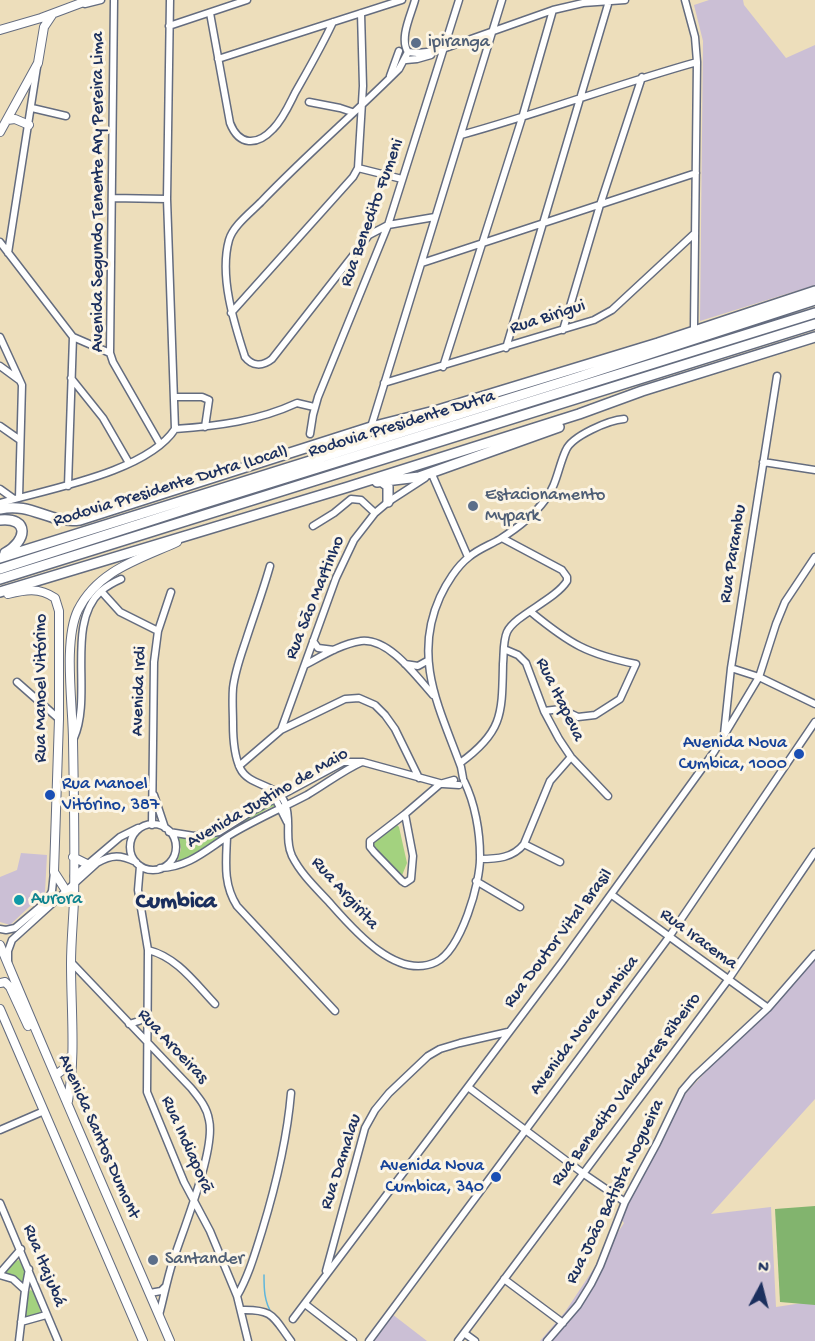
<!DOCTYPE html>
<meta charset="utf-8">
<style>
body{margin:0}
#map{position:relative;width:815px;height:1341px;overflow:hidden;background:#eddebb;font-family:"Gochi Hand",sans-serif}
canvas{display:block}
.north{position:absolute;left:731px;top:1257px;width:60px;height:60px;-webkit-text-stroke:4px #fcf5e5;paint-order:stroke;rotate:7deg;font-size:16px;font-weight:700;line-height:24px;text-align:center;color:#1b2f5e}
.north::after{content:'';display:block;margin:auto;width:21px;height:27px;background:#1b2f5e;clip-path:polygon(50% 0,100% 100%,50% 72%,0 100%)}
</style>
<div id="map">
<canvas width="815" height="1341"></canvas>
<div class="north">N</div>
</div>
<script>
const context = document.querySelector('canvas').getContext('2d');
context.lineJoin = 'round';
function fill(path, color) { context.fillStyle = color; context.fill(path, 'evenodd'); }
function stroke(path, color, width, dash) { context.strokeStyle = color; context.lineWidth = width; context.lineCap = dash ? 'butt' : 'round'; context.setLineDash(dash || []); context.stroke(path); }
function write(font, color, halo, rows, align = 'center') {
  context.font = font + ' "Gochi Hand",sans-serif'; context.lineWidth = 6; context.setLineDash([]); context.textBaseline = 'middle'; context.strokeStyle = halo; context.fillStyle = color; for (const [text, x, y, turn = 0] of rows) {
    context.save(); context.translate(x, y); context.rotate((+turn || 0) * Math.PI / 180); context.textAlign = isNaN(turn) ? turn : align; if (halo) context.strokeText(text, 0, 0); context.fillText(text, 0, 0); context.restore();
  }
}
fill(new Path2D(`
 M709,0h34l1,5 42,53 29,-13v240l-115,36 3,-280 -9,-36z
 M21,853l26,2 -2,37 -35,33 -10,-3v-45l17,-7z
 M815,955v144l-104,115 60,-7 5,100 39,-6v40h-275l25,-29 59,-89 -4,-5 66,-125z
 M392,1314l35,27h-53z`), '#cbbfd5');
fill(new Path2D(`
 M276,801l1,4 -10,4 -69,43 -21,11 4,-14 -3,-13c12,2 26,6 38,1 21,-9 38,-27 60,-36z
 M397,825l2,2 8,36 -6,15 -29,-35z
 M19,1260l6,12 -3,11 -18,-10 12,-12z
 M30,1290l3,1 9,24 -18,5 3,-23z`), '#a3d27f');
fill(new Path2D(`
 M815,1206v99l-35,-3 -5,-93z`), '#82b46e');
stroke(new Path2D(`
 M264,1275c0,14 0,26 8,39`), '#5fb6dc', 1.5);
const minor = new Path2D(`
 M114,0l-4,353 3,9 47,82
 M685,0l10,37 2,25 -3,265
 M85,4l16,-4
 M210,13l20,110c9,23 27,23 43,6 10,-10 16,-24 22,-36 13,-23 27,-47 38,-71
 M169,26l78,-26
 M408,52l-9,17c-45,45 -94,87 -138,133 -11,11 -28,24 -32,38 -10,36 5,83 16,117 7,9 17,10 27,2l97,-124 19,-10 47,-8
 M408,52l9,1 20,-2 116,-41 30,-7 42,-3
 M408,52c-9,-14 3,-37 7,-52
 M218,59l184,-59
 M406,60l11,-1 14,-4
 M390,76l9,-25
 M309,102l31,6 12,4
 M32,108l34,8
 M461,135c80,-22 157,-51 236,-73
 M358,168l44,11
 M112,198l55,1
 M0,242l73,95 37,16
 M8,253l29,-186
 M422,263l274,-90
 M231,313l122,-136 5,-9 5,-82 -2,-73
 M563,330l37,-125 42,-128
 M0,337l22,48 -3,113
 M506,348l103,-347
 M0,366l19,14
 M443,367l79,-249 31,-108
 M71,378l32,40 26,45
 M384,383l210,-63 18,-10 83,-77
 M175,397h27l7,3 -4,27
 M0,426l20,14
 M371,427l131,-427
 M175,429c43,-3 83,-8 122,-26l17,4
 M310,434l3,-19 5,-18 70,-172 71,-225
 M763,462l52,8
 M431,472l37,85
 M68,486l5,-149
 M0,489l14,10
 M0,503c48,-14 147,-31 175,-74l-8,-230 3,-199
 M313,526l21,-13 17,-14 10,1 14,13
 M270,566c-7,25 -16,49 -24,74 -5,15 -11,31 -13,48 -1,12 0,24 0,36 0,14 1,31 7,44 9,19 37,15 45,35 7,17 -1,36 7,53 9,18 24,32 37,46 23,26 67,79 107,60 25,-12 45,-80 44,-106 0,-24 -5,-53 -16,-75
 M101,591l19,21 38,19
 M531,612c39,32 56,42 105,52l-16,35 -25,16 -17,2 -17,-8 -17,2
 M313,641l5,7 16,2
 M504,649l14,6 8,8 18,48 15,28 12,18 37,39
 M405,664l13,2 9,-5
 M305,665c17,-9 36,-21 56,-24 28,-3 55,35 72,54
 M731,668l28,9 56,27
 M17,682l42,37
 M281,730l55,-152 18,-38 21,-27 13,-11 37,-24
 M724,734l7,-66 46,-292
 M74,738c19,-43 -9,-114 27,-147 6,-5 13,-9 20,-12
 M460,763c43,-31 42,-49 43,-99 1,-11 0,-23 4,-32 8,-17 48,-32 60,-51v-4l-5,-7 -60,-32
 M239,766l42,-36 64,-31 14,-1 16,7 10,10 10,14 24,49
 M463,778l-2,-11c-21,-58 -49,-108 -21,-170 6,-13 17,-31 29,-40 9,-8 21,-12 31,-18 16,-10 34,-24 45,-39 12,-15 13,-33 21,-50 6,-14 43,-30 58,-31
 M154,795l11,33
 M274,796l13,26
 M405,814l8,42 -2,23 -6,4 -3,-2 -28,-29 -4,-5v-6l35,-27 35,-30 14,-4
 M130 847a23 23 0 1 1 46 0a23 23 0 1 1-46 0Z
 M152,825l2,-163 4,-31 13,-39
 M169,832l25,4 25,-4 35,-22 89,-48h20l80,22 16,1
 M227,837c-1,25 -4,47 10,69l98,105
 M524,844l36,18
 M480,859c17,0 33,-1 44,-15l26,-63 21,-24
 M140,866l-2,24 10,60 -1,142 37,90 26,49 27,65 11,45
 M160,868c31,-1 49,-21 73,-35 24,-14 49,-25 74,-38 19,-11 35,-24 55,-33
 M74,876l46,-39 18,-9
 M476,881l44,26
 M612,895l156,113
 M0,929l6,1 9,-2 32,-27 5,-10 2,-19
 M148,950c29,7 47,33 67,54
 M8,962v-11l4,-11 85,-77c15,-9 24,-8 39,-1
 M71,962l120,126c8,10 16,19 18,32 7,29 -26,110 -36,141 -6,18 -9,36 -14,54
 M129,1024l10,-3 8,-9
 M468,1087l116,87 41,28
 M0,1130l44,-19
 M0,1203l58,138
 M326,1271l39,-143 10,-18 14,-17 39,-37 12,-7 20,-6 48,-11
 M0,1273l21,-24
 M0,1275l13,4 12,11
 M504,1279l59,44
 M150,1293l11,-2 5,-5
 M237,1296c12,-21 18,-43 25,-65 14,-46 25,-90 29,-138
 M305,1304l48,37
 M241,1310c33,-1 32,7 50,31
 M293,1319l269,-357 152,-210 45,-75 17,-53 9,-22 30,-45
 M21,1322l25,-7
 M464,1333l11,8
 M19,1341l6,-51 4,-21
 M369,1341l300,-404 146,-215
 M458,1341l270,-361 87,-128
 M547,1341l31,-36 13,-21 9,-18 25,-64 32,-59 25,-52 12,-14 74,-69 47,-54`);
const major = new Path2D(`
 M0,30l41,-12 48,-18
 M7,120l8,-1 14,6
 M0,132l38,-69 6,-36 8,-12
 M8,594c17,-4 31,-7 47,4l4,13v108l-5,153 20,31
 M73,857l14,7
 M0,945c55,132 113,264 170,396
 M0,983l5,-1 5,5 18,39
 M0,1009l143,332
 M56,1075l9,-7 5,-11
 M68,1101c8,-45 3,-91 3,-137 0,-21 2,-42 3,-63 1,-54 0,-107 -1,-160 0,-35 -10,-100 5,-131 20,-40 62,-51 99,-68`);
const highway = new Path2D(`
 M381,481l7,5v16
 M377,482l42,-5 140,-50
 M0,509c32,-7 49,15 80,11l291,-93 67,-17 220,-67 157,-52
 M0,520c30,-3 27,21 5,33
 M0,558l572,-179 243,-79
 M0,569l202,-65 613,-191
 M0,579l815,-255
 M0,592l348,-105 231,-73 63,-23 173,-54`);
stroke(minor, '#646c7f', 9);
stroke(major, '#646c7f', 10);
stroke(highway, '#646c7f', 12);
stroke(minor, '#fff', 6);
stroke(major, '#fff', 8);
stroke(highway, '#fff', 9);
for (const [x, y, r, color] of [
 [416,43,6,"#5c6f8a"],
 [473,506,6,"#5c6f8a"],
 [799,754,6,"#1a4fb4"],
 [50,795,6,"#1a4fb4"],
 [19,900,6,"#0f9aa8"],
 [496,1177,6,"#1a4fb4"],
 [153,1260,6,"#5c6f8a"]
]) { const dot = new Path2D(); dot.arc(x, y, r, 0, 2 * Math.PI); context.fillStyle = color; context.fill(dot); stroke(dot, '#fcf5e5', 2); }
write('18px', '#4e5e75', '#fcf5e5', [
 ["ipiranga",428,43],
 ["Estacionamento",485,496],
 ["Mypark",485,517],
 ["Santander",165,1260]
], 'left');
write('18px', '#1b2f5e', '#fcf5e5', [
 ["Avenida Segundo Tenente Ary Pereira Lima",99,192,-90],
 ["Rua Benedito Fumeni",373,213,-70],
 ["Rua Birigui",548,318,-18],
 ["Rodovia Presidente Dutra",402,425,-17],
 ["Rodovia Presidente Dutra (Local)",171,487,-17],
 ["Rua Parambu",734,554,-81],
 ["Rua São Martinho",316,598,-68],
 ["Rua Manoel Vitórino",42,688,-90],
 ["Avenida Irdi",140,691,-88],
 ["Rua Itapeva",559,700,64],
 ["Avenida Justino de Maio",268,799,-30],
 ["Rua Argirita",344,894,48],
 ["Rua Doutor Vital Brasil",559,939,-53],
 ["Rua Iracema",698,940,36],
 ["Avenida Nova Cumbica",585,1026,-53],
 ["Rua Aroeiras",172,1047,47],
 ["Rua Benedito Valadares Ribeiro",627,1090,-53],
 ["Avenida Santos Dumont",98,1137,66],
 ["Rua Indiaporã",186,1145,66],
 ["Rua Damalau",342,1162,-72],
 ["Rua João Batista Nogueira",616,1192,-64],
 ["Rua Itajubá",43,1266,68]
]);
write('18px', '#164399', '#fcf5e5', [
 ["Avenida Nova",787,744],
 ["Cumbica, 1000",787,765],
 ["Rua Manoel",62,785,"left"],
 ["Vitórino, 387",62,806,"left"],
 ["Avenida Nova",484,1167],
 ["Cumbica, 340",484,1188]
], 'right');
write('18px', '#0d838f', '#fcf5e5', [
 ["Aurora",31,900]
], 'left');
write('bold 24px', '#1b2f5e', '#fcf5e5', [
 ["Cumbica",176,903]
]);
</script>
